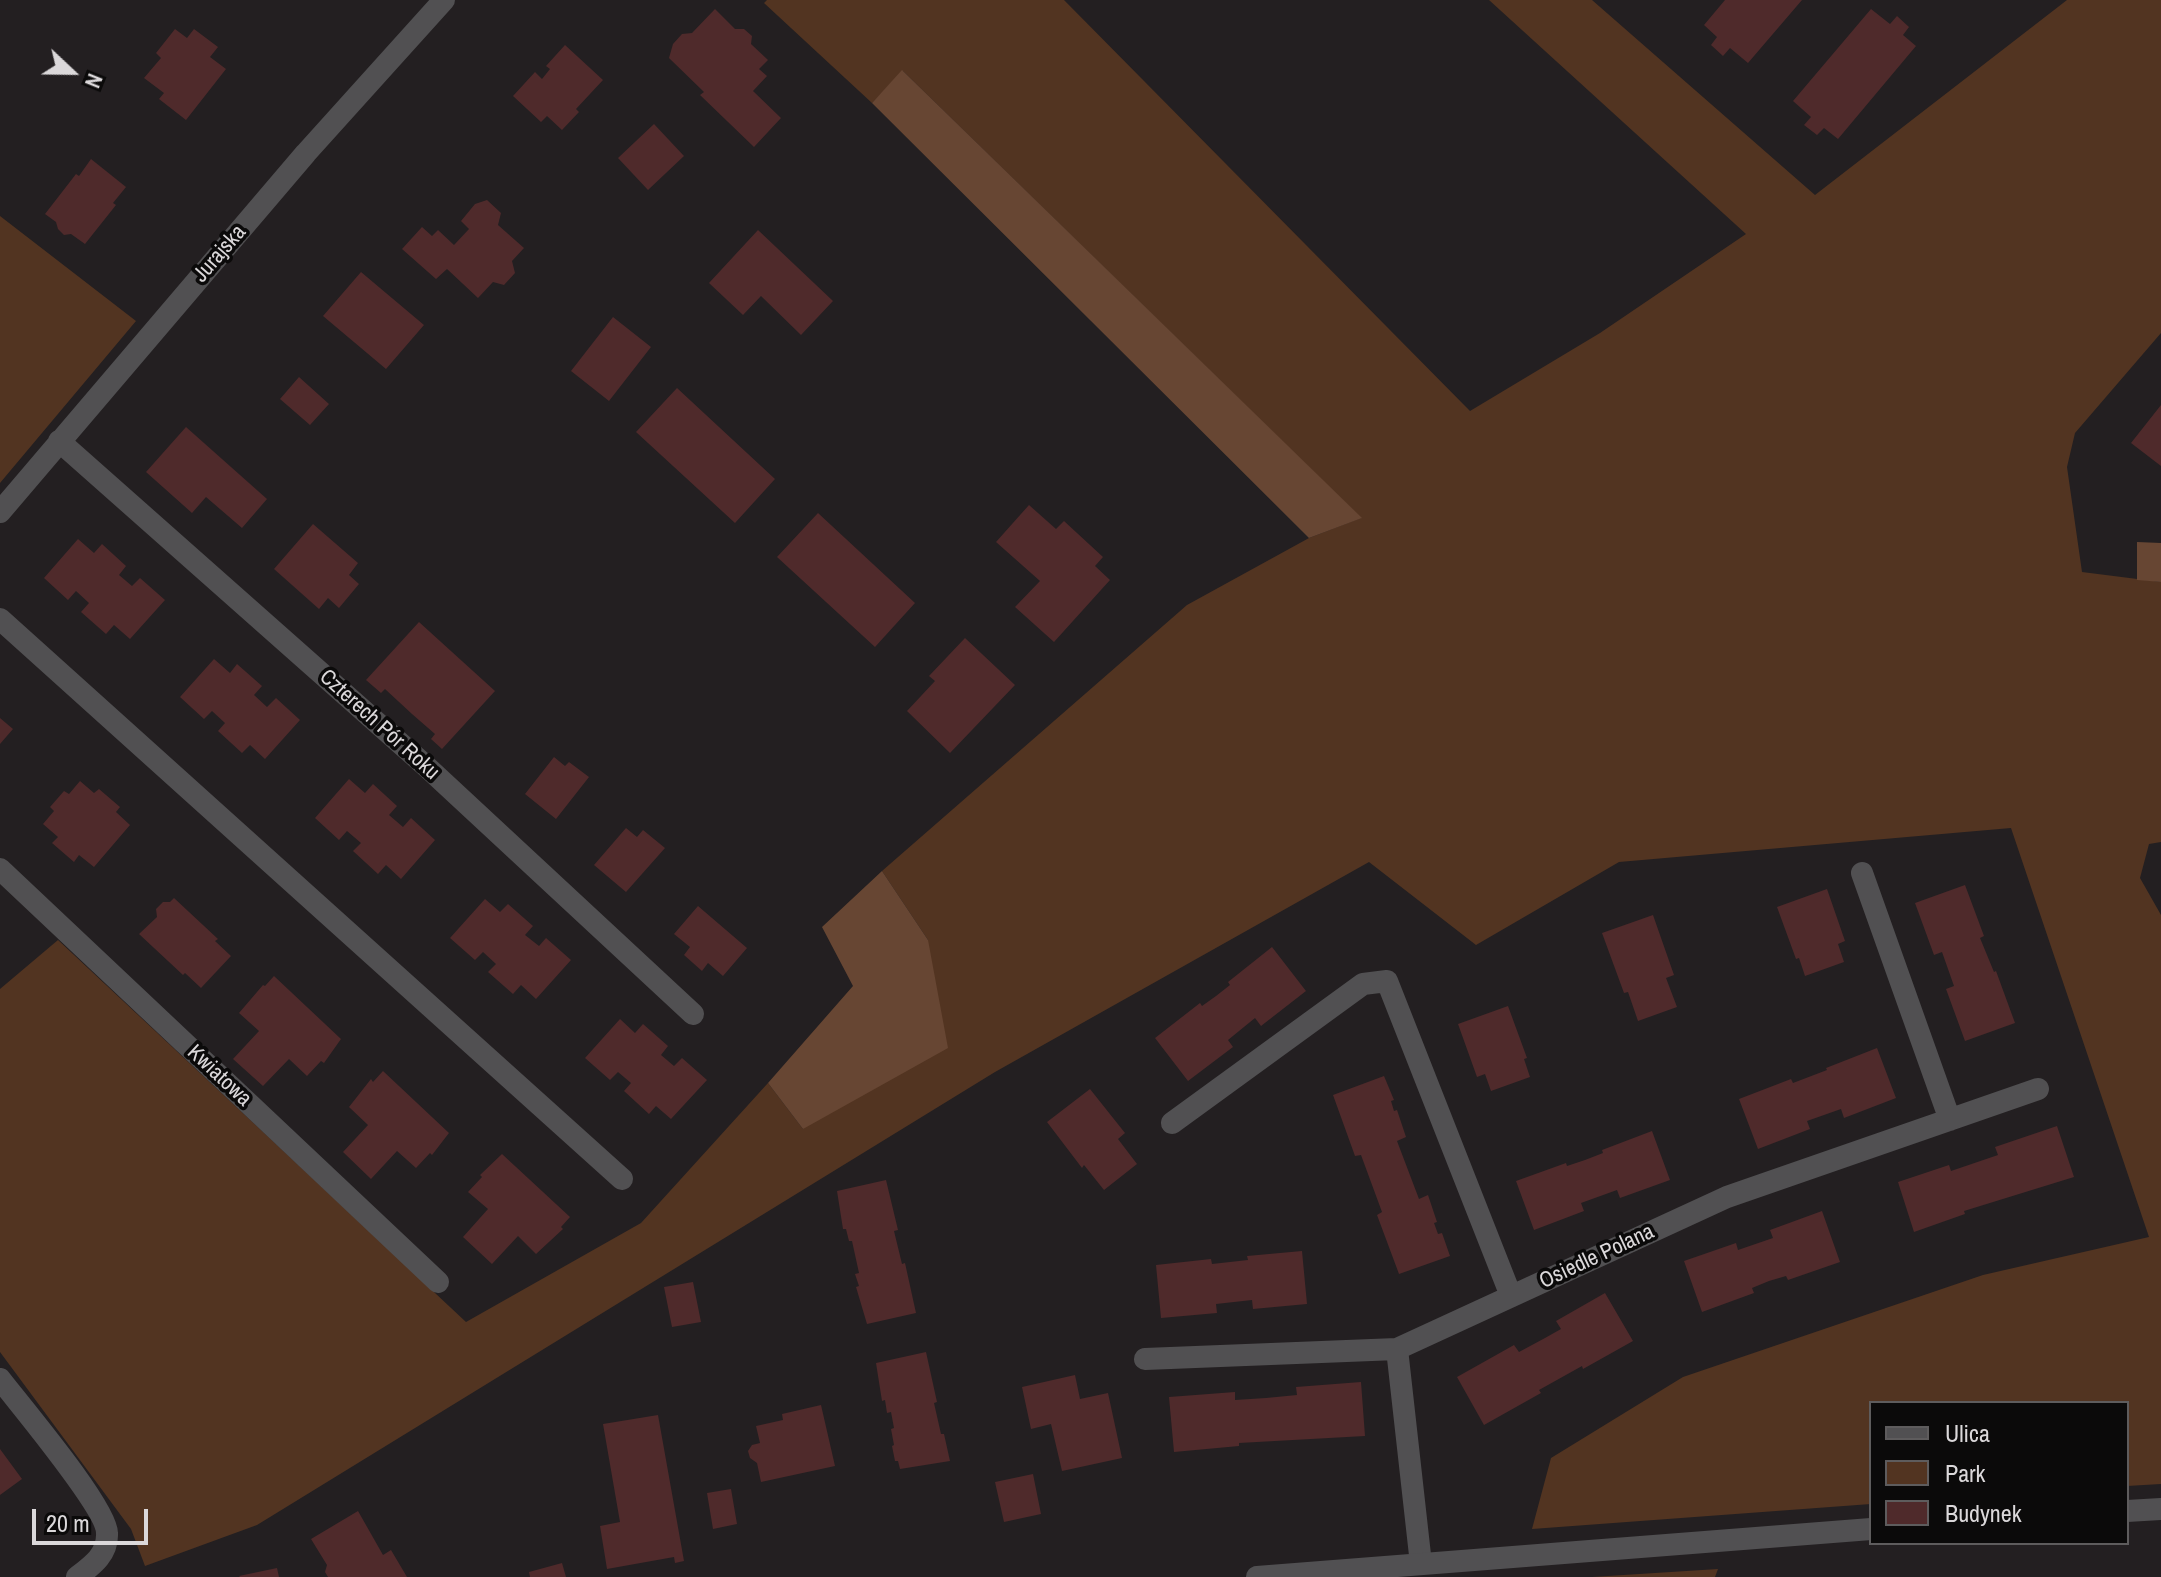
<!DOCTYPE html>
<meta charset="utf-8">
<style>
body{margin:0}
#map{position:relative;width:2161px;height:1577px;overflow:hidden;background:#231f21;font-family:"Archivo Narrow",sans-serif}
canvas{display:block}
.legend{position:absolute;left:1869px;top:1401px;width:260px;height:144px;box-sizing:border-box;background:#0b0a0a;border:2px solid #5e5c5d;margin:0;padding:10px 14px;list-style:none;font-size:24px;color:#dbd8da}
.legend li{display:flex;align-items:center;gap:16px;height:40px}
.legend b{width:40px;border:2px solid #5e5c5d}
.north{position:absolute;left:32px;top:32px;width:80px;height:80px;-webkit-text-stroke:6px #0b0a0a;paint-order:stroke;rotate:112deg;font-size:22px;font-weight:700;line-height:32px;text-align:center;color:#dbd8da}
.north::after{content:'';display:block;margin:auto;width:28px;height:36px;background:#dbd8da;clip-path:polygon(50% 0,100% 100%,50% 72%,0 100%)}
.scale{position:absolute;left:32px;top:1509px;width:116px;height:36px;box-sizing:border-box;border:4px solid #dbd8da;border-top:0;padding-left:10px;font-size:24px;line-height:28px;white-space:nowrap;color:#dbd8da;-webkit-text-stroke:6px #0b0a0a;paint-order:stroke}
</style>
<div id="map">
<canvas width="2161" height="1577"></canvas>
<ul class="legend">
<li><b style="height:10px;background:#515052"></b>Ulica</li>
<li><b style="height:22px;background:#523421"></b>Park</li>
<li><b style="height:22px;background:#4f2a2b"></b>Budynek</li>
</ul>
<div class="north">N</div>
<div class="scale">20 m</div>
</div>
<script>
const context = document.querySelector('canvas').getContext('2d');
context.lineJoin = 'round';
function fill(path, color) { context.fillStyle = color; context.fill(path, 'evenodd'); }
function stroke(path, color, width, dash) { context.strokeStyle = color; context.lineWidth = width; context.lineCap = dash ? 'butt' : 'round'; context.setLineDash(dash || []); context.stroke(path); }
function write(font, color, halo, rows, align = 'center') {
  context.font = font + ' "Archivo Narrow",sans-serif'; context.lineWidth = 7; context.setLineDash([]); context.textBaseline = 'middle'; context.strokeStyle = halo; context.fillStyle = color; for (const [text, x, y, turn = 0] of rows) {
    context.save(); context.translate(x, y); context.rotate((+turn || 0) * Math.PI / 180); context.textAlign = isNaN(turn) ? turn : align; if (halo) context.strokeText(text, 0, 0); context.fillText(text, 0, 0); context.restore();
  }
}
fill(new Path2D(`
 M767,0h297l406,411 130,-78 146,-99 -257,-234h103l223,195 252,-195h94v333l-86,100 -8,34 15,105 79,10v260l-12,2 -9,34 21,37v569l-34,2v-83h-256v101l-339,25 19,-71 132,-81 300,-102 166,-38 -138,-409 -392,34 -143,83 -107,-83 -374,210 -738,453 -112,41 -14,-37 -131,-177v-363l58,-49 408,382 175,-99 127,-140 35,46 125,-189 -46,-69 305,-266 122,-67 52,-20 -458,-447 -31,32 -108,-100z
 M0,216l136,105 -136,162z
 M1718,1569l-3,8h-123z`), '#523421');
fill(new Path2D(`
 M902,70l460,448 -53,20 -437,-435z
 M2137,542l24,1v39l-24,-2z
 M882,871l46,69 20,108 -145,81 -35,-46 85,-97 -31,-59z`), '#674633');
fill(new Path2D(`
 M1725,0h77l-54,63 -18,-15 -7,8 -12,-11 6,-8 -13,-12z
 M715,9l20,20h9l8,7 -1,8 17,16 -9,9 8,7 -14,15 28,27 -27,29 -54,-52 4,-3 -35,-34 4,-14 9,-10 10,-1z
 M1871,9l19,15 7,-8 12,11 -6,8 13,11 -78,93 -14,-11 -7,7 -13,-10 7,-8 -18,-16z
 M175,29l12,9 7,-9 24,18 -8,10 16,12 -40,51 -27,-21 5,-6 -20,-15 17,-20 -5,-5z
 M565,45l38,35 -27,29 3,3 -17,18 -15,-14 -6,6 -28,-26 22,-24 7,7 8,-10 -4,-3z
 M654,124l30,32 -36,34 -30,-32z
 M91,159l35,28 -13,16 3,2 -31,39 -14,-10 -7,1 -6,-6 -2,-7 -11,-8 31,-40 3,2z
 M487,200l14,13 -3,12 26,23 -12,13 3,12 -11,12 -11,-3 -15,16 -31,-29 -11,10 -34,-30 20,-22 10,9 6,-6 16,15 15,-16 -8,-8 14,-17z
 M758,230l75,71 -32,34 -40,-39 -18,19 -34,-32z
 M361,272l63,53 -38,44 -63,-53z
 M613,317l38,30 -42,54 -38,-30z
 M299,377l30,27 -19,21 -30,-26z
 M677,388l98,91 -40,44 -99,-91z
 M2161,405v61l-30,-23z
 M186,427l81,72 -25,29 -36,-31 -14,16 -46,-41z
 M1029,505l27,24 8,-8 39,36 -8,9 15,14 -56,62 -39,-35 25,-26 -44,-39z
 M818,513l97,90 -40,44 -98,-90z
 M313,524l45,39 -9,12 10,9 -20,24 -11,-10 -9,11 -45,-40z
 M78,539l16,14 8,-9 24,22 -7,9 13,11 8,-8 25,22 -35,39 -16,-14 -8,9 -25,-22 8,-9 -13,-12 -8,9 -24,-22z
 M419,622l76,69 -53,58 -11,-10 4,-5 -23,-20 -27,-25 -4,4 -15,-13z
 M965,638l50,47 -65,68 -43,-42 28,-30 -6,-5z
 M214,659l16,14 7,-9 25,22 -8,9 13,12 9,-9 24,22 -35,39 -15,-14 -8,8 -24,-22 7,-8 -13,-12 -8,8 -24,-22z
 M0,718l13,11 -13,15z
 M554,757l11,9 4,-4 20,15 -33,42 -31,-25z
 M349,779l16,14 8,-9 24,22 -8,9 14,12 8,-9 24,22 -34,39 -15,-14 -8,9 -25,-23 8,-8 -14,-12 -8,9 -24,-22z
 M80,781l14,12 5,-4 21,18 -4,5 14,13 -36,42 -15,-12 -5,7 -22,-19 6,-6 -15,-13 11,-13 -4,-4 14,-16 5,3z
 M626,828l11,9 6,-7 22,18 -39,44 -32,-27z
 M1965,885l19,51 -4,2 14,34 2,-1 19,52 -50,18 -19,-52 8,-3 -12,-34 -8,3 -19,-52z
 M1827,889l18,52 -7,3 6,18 -39,14 -6,-18 -3,1 -19,-52z
 M174,898l44,41 -3,2 16,15 -30,32 -16,-15 -2,2 -44,-41 18,-17 -1,-8 7,-7h7z
 M485,899l15,13 8,-8 25,22 -8,9 14,11 7,-8 25,22 -35,39 -15,-14 -8,9 -25,-22 8,-8 -13,-12 -8,8 -25,-22z
 M698,906l49,42 -24,28 -15,-13 -6,8 -18,-16 6,-8 -16,-13z
 M1653,915l21,60 -8,3 11,29 -39,14 -10,-29 -4,1 -22,-60z
 M1272,947l34,44 -45,35 -6,-8 -27,22 5,7 -45,34 -33,-43 45,-35 2,3 14,-10 14,-11 -2,-3z
 M274,976l67,63 -17,24 -3,-2 -14,15 -18,-17 -26,27 -30,-27 26,-28 -20,-18 24,-28 2,1z
 M1508,1006l19,52 -3,1 6,18 -39,14 -6,-17 -8,3 -19,-53z
 M620,1019l15,14 8,-9 25,22 -7,9 13,11 8,-8 25,22 -36,39 -15,-13 -7,8 -25,-23 7,-8 -13,-11 -8,8 -25,-22z
 M1877,1048l19,50 -52,20 -3,-9 -34,12 3,8 -52,20 -19,-50 52,-20 2,4 34,-13 -1,-2z
 M383,1071l66,62 -17,22 -2,-2 -14,15 -19,-17 -26,28 -28,-27 25,-27 -19,-18 22,-28 2,3z
 M1384,1076l10,24 -3,1 3,10 3,-1 9,27 -9,4 22,58 9,-4 9,27 -3,1 4,11 4,-1 8,23 -51,18 -22,-59 5,-3 -21,-57 -6,1 -22,-61z
 M1090,1089l35,44 -7,6 19,25 -33,26 -20,-25 -2,3 -35,-46z
 M2057,1126l17,51 -110,34 1,3 -51,18 -16,-50 51,-17 2,6 47,-16 -3,-8z
 M1652,1131l18,49 -50,18 -3,-8 -36,13 3,8 -50,19 -18,-49 50,-18 1,3 18,-6 18,-7 -1,-3z
 M502,1154l68,63 -9,10 2,2 -27,25 -18,-18 -26,28 -29,-27 25,-28 -20,-17 14,-15 -2,-2z
 M886,1180l12,50 -4,1 8,33 3,-1 11,50 -49,11 -11,-37 3,-1 -4,-12 4,-1 -7,-32h-3l-3,-12h-3l-6,-38z
 M1822,1211l18,51 -52,18 -2,-4 -17,5 -17,7 2,5 -52,19 -18,-51 52,-18 2,7 35,-12 -3,-8z
 M1302,1251l5,53 -54,5 -1,-9 -36,4 1,9 -56,5 -5,-53 55,-6 1,5 36,-4 -1,-4z
 M693,1282l8,40 -29,5 -8,-40z
 M1605,1293l28,48 -50,28 -1,-3 -43,24 2,3 -57,32 -27,-48 57,-32 5,7 26,-14 16,-9 -5,-8z
 M926,1352l11,50 -3,1 7,31h3l6,27 -50,8 -2,-8h-3l-3,-15 2,-1 -3,-16 3,-1 -3,-16 -4,1 -2,-13 -3,1 -6,-38z
 M1075,1375l5,24 28,-6 14,65 -60,13 -11,-47 -20,5 -9,-42z
 M1361,1382l4,54 -126,7v3l-65,6 -5,-55 66,-5v8l31,-2 31,-3 -1,-8z
 M821,1405l14,61 -74,16 -4,-19 -7,-5 -2,-7 4,-6 8,-2 -4,-17 27,-6 -1,-6z
 M658,1415l26,146 -9,2 -1,-6 -67,12 -7,-43 20,-4 -17,-98z
 M0,1449l22,30 -22,16z
 M1033,1474l8,40 -37,8 -9,-40z
 M731,1489l6,35 -24,5 -6,-36z
 M358,1511l25,44 8,-5 16,27h-79l-3,-5 2,-7 -16,-26z
 M562,1563l4,14h-36l-1,-5z
 M277,1568l2,9h-39l-1,-1z`), '#4f2a2b');
stroke(new Path2D(`
 M59,441l368,326 266,247
 M0,512l306,-359 138,-153
 M0,619l622,560
 M0,869l438,413
 M1862,873l88,247
 M1172,1123l191,-139 24,-3 124,315
 M1397,1349l24,215
 M1145,1359l252,-10 330,-152 311,-108
 M0,1379c20,26 107,129 107,154 1,21 -14,32 -30,44`), '#515052', 22);
stroke(new Path2D(`
 M2127,1511l34,-2
 M1257,1577l614,-48`), '#515052', 22);
write('22px', '#dbd8da', '#0b0a0a', [
 ["Jurajska",220,254,-49],
 ["Czterech Pór Roku",379,725,42],
 ["Kwiatowa",219,1076,43],
 ["Osiedle Polana",1597,1257,-25]
]);
</script>
